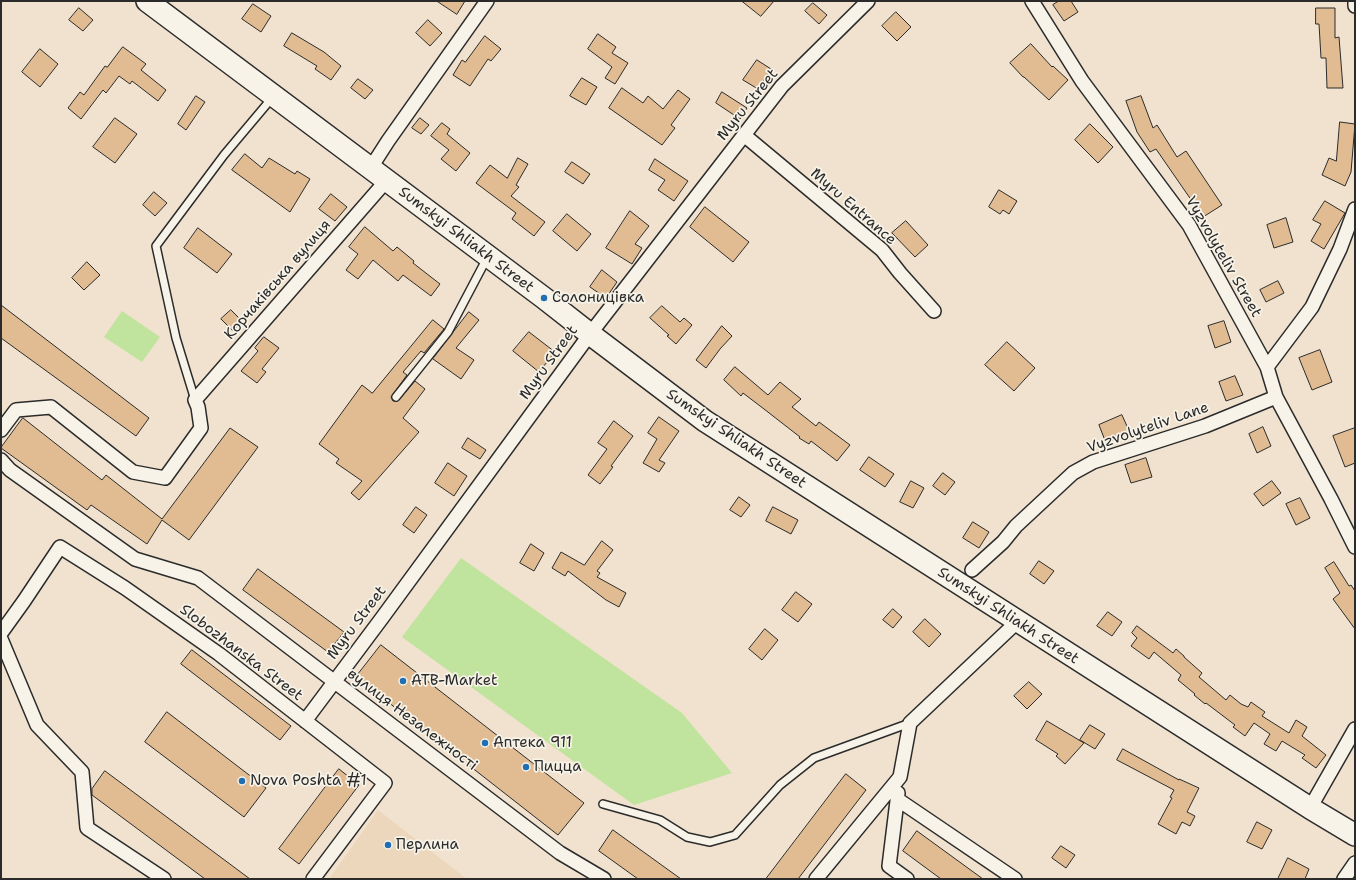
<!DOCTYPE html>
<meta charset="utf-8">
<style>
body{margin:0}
#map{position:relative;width:1356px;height:880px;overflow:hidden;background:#f0e2ce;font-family:"Shantell Sans",sans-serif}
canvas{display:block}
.frame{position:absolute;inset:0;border:2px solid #2b2b2b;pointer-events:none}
</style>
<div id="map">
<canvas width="1356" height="880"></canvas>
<div class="frame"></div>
</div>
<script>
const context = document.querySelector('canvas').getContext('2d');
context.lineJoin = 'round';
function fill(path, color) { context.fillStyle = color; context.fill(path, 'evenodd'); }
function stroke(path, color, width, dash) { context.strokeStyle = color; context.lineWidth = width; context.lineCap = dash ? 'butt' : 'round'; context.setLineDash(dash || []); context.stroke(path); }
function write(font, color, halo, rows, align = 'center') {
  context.font = font + ' "Shantell Sans",sans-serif'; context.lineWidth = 3.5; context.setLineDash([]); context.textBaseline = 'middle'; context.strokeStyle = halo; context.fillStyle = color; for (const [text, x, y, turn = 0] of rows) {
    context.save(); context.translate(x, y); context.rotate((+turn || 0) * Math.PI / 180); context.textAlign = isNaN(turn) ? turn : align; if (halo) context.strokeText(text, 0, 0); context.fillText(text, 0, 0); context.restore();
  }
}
fill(new Path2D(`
 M378,810l89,69h-138z`), '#ecd7bc');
fill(new Path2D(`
 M122,311l38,26 -18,25 -38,-25z
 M461,558l221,155 50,60 -98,32 -232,-168z`), '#c0e39d');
const building = new Path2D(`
 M437,1h28l-8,13z
 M742,1h32l-13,15z
 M1059,1h12l7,11 -14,9 -11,-16z
 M813,3l14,12 -8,9 -14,-13z
 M253,4l18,12 -10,16 -19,-13z
 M79,8l14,12 -10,11 -14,-11z
 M1316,8h19v30l4,-1 4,51h-16l-1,-30h-5l-2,-34h-3z
 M896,12l15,15 -14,14 -15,-15z
 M428,20l14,13 -12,13 -14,-13z
 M292,33l32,19 17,14 -10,14 -16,-11 2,-3 -33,-20z
 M598,34l18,13 -4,6 16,10 -13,21 -10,-6 7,-11 -24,-18z
 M485,36l16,13 -10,12 -3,-2 -18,27 -17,-11 9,-15 3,2z
 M1031,44l21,23 1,-1 15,14 -19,20 -25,-23h-1l-13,-14z
 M123,47l23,17 -5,6 25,20 -8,11 -26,-20 -2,3 -11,-8 -13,17 -3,-3 -22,29 -13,-11 12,-16 4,3 21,-29 2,1z
 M40,49l18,15 -18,23 -18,-15z
 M757,60l14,9 -13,20 -15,-9z
 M582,78l15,9 -11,18 -16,-9z
 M358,79l15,11 -8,9 -14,-11z
 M622,88l21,15 5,-7 15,13 15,-19 12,9 -19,26 4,3 -13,17 -53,-37z
 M722,92l25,16 -7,11 -24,-16z
 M196,96l9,6 -19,28 -8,-6z
 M1141,96l12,32 4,-3 20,32 9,-6 36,54 -19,12 -47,-68 -6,3 -13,-20 -11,-31z
 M115,118l22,16 -22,29 -22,-16z
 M420,118l9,7 -8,9 -9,-6z
 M1340,122l15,2 -4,48 -6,14 -23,-11 7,-17 7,3z
 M442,123l8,6 -3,5 23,19 -14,18 -15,-12 8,-9 -18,-14z
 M1090,124l23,23 -15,16 -23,-23z
 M245,154l17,14 7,-10 26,16 2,-3 13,8 -20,33 -58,-42z
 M518,158l10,6 -12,21 3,2 -8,9 34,26 -11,14 -22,-17 4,-6 -40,-30 14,-18 17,13z
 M655,159l33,22 -14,20 -16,-11 7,-10 -16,-10z
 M572,162l18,12 -7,10 -18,-12z
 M999,190l18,11 -8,13 -6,-4 -3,4 -11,-7z
 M154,192l13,11 -12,13 -12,-11z
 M331,194l16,13 -12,14 -16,-12z
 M1325,201l20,12 -21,36 -13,-8 10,-17 -8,-4z
 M705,207l44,35 -16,20 -43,-35z
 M630,211l19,15 -14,18 7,4 -10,16 -26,-16z
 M567,214l24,20 -14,17 -24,-20z
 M1286,218l7,24 -19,6 -7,-23z
 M906,221l22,24 -13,12 -23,-24z
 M365,227l28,24 4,-4 17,14 -1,2 27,21 -9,12 -28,-21 -5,6 -25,-21 -15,19 -12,-9 12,-16 -9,-7z
 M198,228l34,26 -15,19 -33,-25z
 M87,262l13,13 -16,15 -12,-12z
 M602,270l15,12 -11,16 -16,-11z
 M1278,281l6,12 -18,9 -6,-12z
 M1,305l148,113 -13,18 -135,-98z
 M662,306l18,16 4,-4 8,7 -16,19 -9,-8 2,-1 -19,-17z
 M231,310l11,11 -9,10 -12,-12z
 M469,312l10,8 -23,28 18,12 -13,19 -28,-20z
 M433,320l11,9 -20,24 -3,-2 -18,21 4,3 -16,22 2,4h5l17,-20 10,8 -22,29 16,14 -60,68 -8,-7 11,-12 -26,-18 3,-4 -20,-15 43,-59 10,8z
 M1224,321l7,21 -16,6 -7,-22z
 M722,326l10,10 -12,13 -14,19 -10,-8 18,-24z
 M529,332l26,20 -16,20 -26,-21z
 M264,337l15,11 -17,21 4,3 -9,11 -16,-12 17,-20 -3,-3z
 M1007,342l28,26 -21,23 -29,-26z
 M1320,350l12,32 -20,8 -13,-32z
 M735,367l33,28 12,-13 21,17 -9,8 24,19 3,-4 31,23 -13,16 -26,-20 -2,3 -10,-6 1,-1 -36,-28 -21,-16 -2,3 -17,-16z
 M1235,376l8,19 -17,6 -7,-19z
 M1122,415l8,18 -24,10 -7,-18z
 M659,417l20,14 -20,29 6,3 -6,9 -16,-9 14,-24 -9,-6z
 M23,418l79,62 4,-5 56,44 68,-91 28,19 -69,93 -27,-20 -15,24 -56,-39 -4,5 -86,-62z
 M614,421l19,15 -22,30 2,1 -13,17 -12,-9 19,-26 -9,-6z
 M1263,427l8,19 -14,7 -8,-19z
 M1355,428v35l-10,4 -12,-31z
 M468,438l18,12 -6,9 -18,-11z
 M869,457l25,17 -9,13 -25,-17z
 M1146,458l6,19 -21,6 -6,-18z
 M448,463l19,13 -13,20 -19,-13z
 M943,473l12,9 -10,13 -12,-9z
 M911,481l13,7 -11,20 -13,-6z
 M1272,481l9,12 -18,13 -9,-12z
 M739,497l11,8 -9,12 -11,-7z
 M1300,498l10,20 -14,7 -10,-21z
 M416,507l11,8 -13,18 -11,-8z
 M773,507l25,13 -7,14 -25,-13z
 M973,522l16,10 -10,16 -16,-10z
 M602,541l11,9 -16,21 3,2 -3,4 29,16 -7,14 -13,-7 -38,-29 -3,5 -13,-8 9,-16 23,13z
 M531,544l13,9 -10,18 -14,-8z
 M1039,561l15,10 -10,13 -14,-10z
 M1334,562l15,24 2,-1 4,6v38l-22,-30 7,-6 -15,-25z
 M258,569l86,63 -16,20 -85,-62z
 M796,592l16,12 -14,18 -16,-12z
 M893,609l9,8 -9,11 -10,-8z
 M1108,612l14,10 -10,14 -15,-10z
 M925,619l16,15 -12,13 -16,-15z
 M1137,626l36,27 3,-4 8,7v1l18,16 -3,4 27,23 4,-5 11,9 7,3 3,-5 14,10 -3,4 27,17 7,-13 11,7 -5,9 24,19 -10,13 -14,-10 3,-3 -23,-14 -6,10 -12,-7 6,-10 -16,-11 -9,13 -12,-9 2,-2 -29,-22 -1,1 -11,-9 1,-1 -17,-14 3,-5 -27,-23 -5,7 -18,-13 6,-8 -5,-5z
 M765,629l13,11 -16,20 -13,-11z
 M381,645l203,158 -26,32 -202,-158z
 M192,650l99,76 -11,14 -99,-76z
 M1029,682l13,12 -15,15 -13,-13z
 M167,712l99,76 -22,29 -99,-75z
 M1047,721l37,22 -19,21 -9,-8 2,-2 -22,-14z
 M1090,725l15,9 -10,15 -15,-9z
 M1123,749l56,31v-1l20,9 -12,24 8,4 -5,10 -8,-4 -6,12 -18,-10 14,-26 -2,-1 4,-7 -57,-30z
 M339,769l20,16 -60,79 -20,-15z
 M105,771l145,108h-45l-113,-84v-6z
 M846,774l20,16 -68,89h-32z
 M1257,822l15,8 -10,19 -15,-7z
 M613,830l68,49h-43l-39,-28z
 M917,831l66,48h-42l-38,-28z
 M1061,846l14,9 -9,13 -14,-10z
 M1288,858l21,11 -4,10h-27z`);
fill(building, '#e1bc92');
stroke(building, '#2b2b2b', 1);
const lane = new Path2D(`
 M396,397l52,-65 39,-74
 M195,400l-19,-62 -20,-92 68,-91 48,-57
 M603,804l57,16 27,17 23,5 25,-7 45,-50 34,-27 96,-35`);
const street = new Path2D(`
 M1032,1l50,80 107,144 78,142 9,30 55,102 24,48
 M1355,1v5
 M744,135l138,115 18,23 34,38
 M370,169l18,-28 99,-140
 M1267,367l45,-60 28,-58 15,-40
 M1,430l15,-20 35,-3 82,65 32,6 36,-50 -3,-21 -3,-7 191,-219
 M1,460l9,10 125,89 63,19 362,275 44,26
 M972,570l31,-28 13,-16 57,-53 20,-11 112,-36 71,-29
 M1,633l23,-32 36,-54 65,41 94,66 166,129 -72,96
 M1,639l36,86 45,47 5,56 77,51
 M305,721l77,-103 208,-284 154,-199 38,-49 86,-85
 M898,793l-9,73 18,13
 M897,799l118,80
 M1310,808l45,-79
 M816,879l84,-102 10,-54 107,-101
 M1344,879l11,-16`);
const primary = new Path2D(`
 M147,1l397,297 46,36 115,87 605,387 45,27`);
stroke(lane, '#2b2b2b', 10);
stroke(street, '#2b2b2b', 16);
stroke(primary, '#2b2b2b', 24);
stroke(lane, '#f7f3e8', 7);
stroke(street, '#f7f3e8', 13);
stroke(primary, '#f7f3e8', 21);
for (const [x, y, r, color] of [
 [544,298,4,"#1f6fb2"],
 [403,681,4,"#1f6fb2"],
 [485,743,4,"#1f6fb2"],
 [526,767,4,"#1f6fb2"],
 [242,781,4,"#1f6fb2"],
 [388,845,4,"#1f6fb2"]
]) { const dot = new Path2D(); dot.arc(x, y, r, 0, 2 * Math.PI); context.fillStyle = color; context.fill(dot); stroke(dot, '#f7f3e8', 1.5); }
write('15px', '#2b2b2b', '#f7f3e8', [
 ["Myru Street",748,105,-51],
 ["Myru Entrance",853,207,41],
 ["Sumskyi Shliakh Street",466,240,37],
 ["Vyzvolyteliv Street",1223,257,60],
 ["Корчаківська вулиця",278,280,-49],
 ["Myru Street",549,363,-54],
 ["Vyzvolyteliv Lane",1148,428,-19],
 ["Sumskyi Shliakh Street",736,439,34],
 ["Sumskyi Shliakh Street",1008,616,33],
 ["Myru Street",357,623,-53],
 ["Slobozhanska Street",241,653,37],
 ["вулиця Незалежності",412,720,37]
]);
write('15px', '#2b2b2b', '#f7f3e8', [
 ["Солоницівка",552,298],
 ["ATB-Market",411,681],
 ["Аптека 911",493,743],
 ["Пицца",534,767],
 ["Nova Poshta #1",250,781],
 ["Перлина",396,845]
], 'left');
</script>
